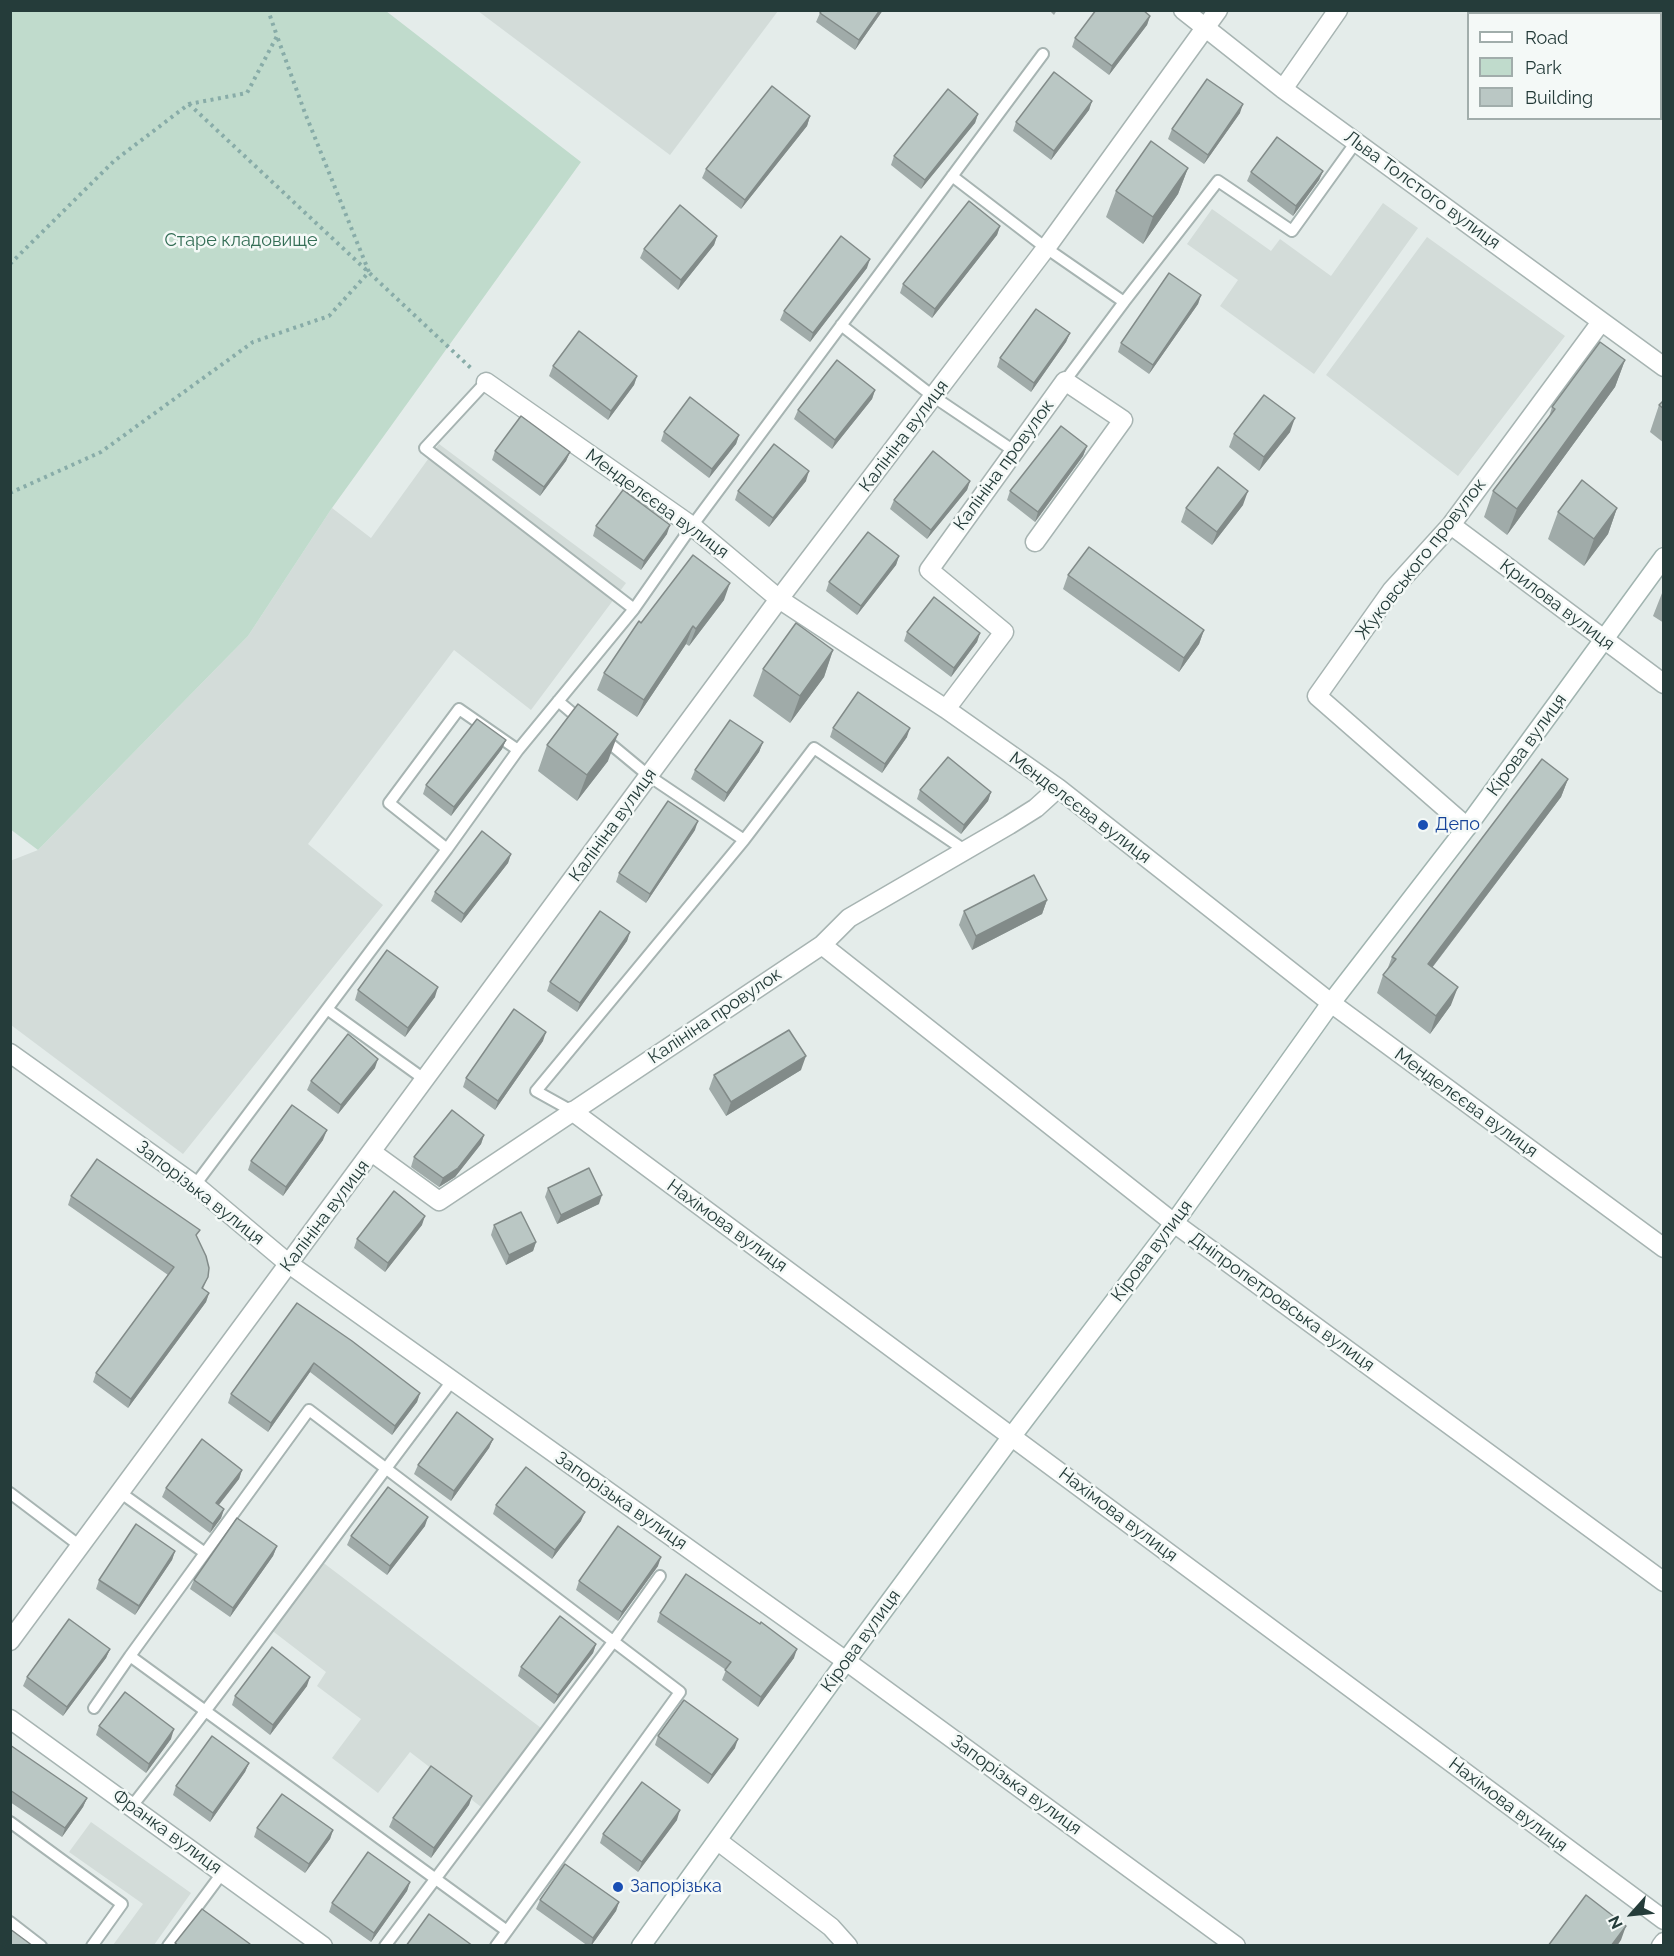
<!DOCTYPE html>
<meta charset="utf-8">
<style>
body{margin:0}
#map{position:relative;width:1674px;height:1956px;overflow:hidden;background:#e4ecea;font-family:Raleway,sans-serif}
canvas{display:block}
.frame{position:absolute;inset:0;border:12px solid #253c3a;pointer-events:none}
.legend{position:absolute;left:1467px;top:12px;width:195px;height:108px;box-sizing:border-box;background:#f4f9f7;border:2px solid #a1adab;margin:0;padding:8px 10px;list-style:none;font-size:18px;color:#253c3a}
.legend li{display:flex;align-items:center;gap:12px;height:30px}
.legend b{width:30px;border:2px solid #a1adab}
.north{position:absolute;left:1602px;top:1884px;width:60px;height:60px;-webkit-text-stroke:4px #f4f9f7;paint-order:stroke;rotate:243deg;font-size:16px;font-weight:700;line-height:24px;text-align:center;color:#253c3a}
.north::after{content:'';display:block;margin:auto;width:21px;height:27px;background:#253c3a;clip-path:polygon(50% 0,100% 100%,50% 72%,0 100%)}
</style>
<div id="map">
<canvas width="1674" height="1956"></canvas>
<div class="frame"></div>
<ul class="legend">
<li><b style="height:8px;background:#fff"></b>Road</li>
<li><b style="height:16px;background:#c0dbcc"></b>Park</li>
<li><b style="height:16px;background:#bac7c4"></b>Building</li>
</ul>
<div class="north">N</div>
</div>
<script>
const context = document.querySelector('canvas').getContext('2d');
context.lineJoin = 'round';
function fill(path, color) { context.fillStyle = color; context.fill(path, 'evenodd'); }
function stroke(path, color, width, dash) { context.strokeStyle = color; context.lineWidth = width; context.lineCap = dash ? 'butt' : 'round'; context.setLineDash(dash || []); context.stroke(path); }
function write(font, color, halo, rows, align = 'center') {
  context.font = font + ' Raleway,sans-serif'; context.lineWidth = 5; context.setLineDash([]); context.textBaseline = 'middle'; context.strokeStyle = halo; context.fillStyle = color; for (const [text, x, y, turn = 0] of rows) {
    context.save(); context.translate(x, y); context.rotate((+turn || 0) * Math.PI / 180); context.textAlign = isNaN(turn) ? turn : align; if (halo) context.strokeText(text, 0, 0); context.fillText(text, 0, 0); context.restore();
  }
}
fill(new Path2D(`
 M478,11h300l-108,144z
 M1383,203l35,25 -104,146 -94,-68 18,-26 -51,-36 25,-35 59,42 9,-12 51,37z
 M1427,237l138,99 -107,140 -132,-101z
 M439,444l187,139 -95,127 -77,-60 -146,194 75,61 -200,249 -172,-129 -1,-164 28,-11 210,-214 84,-128 39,30z
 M321,1561l224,170 -60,79 -75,-58 -32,41 -46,-35 29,-39 -44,-33 9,-14 -56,-43z
 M91,1822l100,71 -37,52h-41l30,-41 -74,-52z`), '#d3dcd9');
fill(new Path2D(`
 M10,11h376l195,151 -249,346 -84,128 -210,214 -28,-21z`), '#c0dbcc');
const service = new Path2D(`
 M952,176l94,72 78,54 94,-121 74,50 64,-89
 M841,325l93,72 80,54
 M1065,381l59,-79
 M486,382l-61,66 209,161
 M558,701l25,21
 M602,737l47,39 95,64
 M447,849l71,-99
 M327,1009l97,70
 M572,1111l-36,-20 208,-251 70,-92 152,103
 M195,1185l252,-336 -58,-46 70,-94 59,41 116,-141 58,-83 351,-472
 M10,1493l70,53
 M121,1493l84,60
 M94,1708l36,-52
 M132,1806c110,-139 212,-284 320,-425
 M10,1822l112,82 -30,42
 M10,1922l31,24
 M168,1946l55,-74
 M385,1946l228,-304 47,-66
 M496,1946l11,-15 173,-239 -371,-282 -179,246 377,275`);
const minor = new Path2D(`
 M1183,10l100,79 381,278
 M1283,89l55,-79
 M486,382l206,144 87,73 167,110 112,79 273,215 333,245
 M1451,525l213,159
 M946,709l58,-77 -75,-62 136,-189 58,39 -88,122
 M1467,827l-150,-131 75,-106 59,-65 150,-203
 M822,945l352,278 490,359
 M10,1053l185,132 94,79 557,397 390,285
 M572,1111l1092,809
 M373,1153l66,48 383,-256 27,-27 160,-93 27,-17 22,-20
 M10,1719l313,227
 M718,1841l113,86 17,19
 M1661,1946l3,-4`);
const tertiary = new Path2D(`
 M10,1641l769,-1042 267,-351 172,-238`);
const secondary = new Path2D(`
 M641,1946l205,-285 166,-225 162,-213 157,-220 136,-176 197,-270`);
stroke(service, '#a7b4b2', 14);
stroke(minor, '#a7b4b2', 21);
stroke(tertiary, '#a7b4b2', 21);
stroke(secondary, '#a1b4b0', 21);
stroke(new Path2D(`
 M189,104l284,266
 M10,264l104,-103 75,-57 58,-11 30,-57 -9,-26
 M10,493l91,-41 152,-110 76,-26 40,-44 -64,-159 -28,-77`), '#88aca8', 4, [3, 4.5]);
stroke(service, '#fff', 10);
stroke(minor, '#fff', 18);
stroke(tertiary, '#fff', 18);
stroke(secondary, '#fff', 18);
fill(new Path2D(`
 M883,10l-28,40 -39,-28 4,-9z
 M1049,10h8l-3,5z
 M1150,16l-3,9 -38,50 -37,-28 3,-9z
 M1092,101l-3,9 -38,50 -38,-29 3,-9z
 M1240,113l-36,51 -36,-25 4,-10z
 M978,114l-3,9 -54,66 -30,-24 3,-9z
 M810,116l-3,10 -66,83 -39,-31 4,-9z
 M1188,168l-10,26 -35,50 -37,-27 10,-26z
 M1323,171l-4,9 -26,36 -46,-35 4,-9z
 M1000,226l-3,9 -65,83 -32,-25 3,-9z
 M717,236l-3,9 -36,45 -38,-32 4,-9z
 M867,268l-57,74 -30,-22 4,-9z
 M1201,295l-3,9 -49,70 -31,-22 3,-9z
 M1070,333l-4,9 -35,50 -34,-25 3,-9z
 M1625,360l-10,27 -108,148 -23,-18 9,-26 56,-74 3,-10z
 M553,366l84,10 -3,9 -26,35 -59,-44z
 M875,390l-3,9 -40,50 -38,-30 4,-9z
 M1664,400v43l-14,-11 9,-27z
 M664,432l75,3 -3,9 -27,34 -48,-37z
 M1290,432l-31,39 -30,-24 5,-13z
 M1087,446l-4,10 -48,66 -28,-22 3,-9z
 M495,451l75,1 -4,9 -26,35 -48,-36z
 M806,481l-37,46 -34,-27 3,-9z
 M970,481l-3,9 -40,49 -37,-30 4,-9z
 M1243,505l-31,40 -31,-23 5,-14z
 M1617,508l-9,26 -24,32 -36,-27 10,-27z
 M596,526l71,8 -26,36 -48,-34z
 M899,556l-3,9 -39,50 -31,-24 3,-9z
 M1068,575l136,55 -5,14 -20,28 -116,-83z
 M1664,588v35l-11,-7z
 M724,600l-35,46 -3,-2 -49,73 -40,-27 7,-17 37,-50z
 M907,632l73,1 -3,9 -26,35 -47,-36z
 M833,650l-9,27 -34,46 -37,-27 10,-27z
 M833,728l74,9 -25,36 -52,-36z
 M506,740l-4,9 -51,67 -28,-22 3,-9z
 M763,742l-4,10 -35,50 -33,-23 4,-9z
 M547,745l61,16 -31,40 -39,-30z
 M1568,779l-7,18 -129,171 19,37 -21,29 -53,-41 6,-18 4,-5 5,-13z
 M920,790l71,2 -3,9 -27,33 -44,-35z
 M695,830l-49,73 -30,-21 3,-9z
 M511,854l-3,9 -47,60 -30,-22 4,-9z
 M1047,900l-5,14 -70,36 -13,-25 5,-14z
 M630,932l-3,9 -50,71 -30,-21 3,-9z
 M358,990l77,7 -30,40 -50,-37z
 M543,1041l-48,69 -32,-23 3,-9z
 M375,1068l-37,46 -31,-24 4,-9z
 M801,1070l-75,46 -17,-27 5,-14z
 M484,1135l-3,9 -26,33 -16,10 -28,-20 3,-10z
 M323,1140l-40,56 -35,-26 3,-9z
 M548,1188l51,16 -42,20 -12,-27z
 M71,1196l126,41 11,40 -5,12 6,4 -3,9 -78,106 -35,-26 3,-9 72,-98 -100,-70z
 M422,1225l-37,47 -31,-24 3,-9z
 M494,1225l42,17 -3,9 -27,14 -15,-30z
 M297,1303l123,90 -3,9 -25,33 -82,-63 -42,60 -40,-29 3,-9z
 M493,1439l-4,9 -38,53 -37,-27 4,-9z
 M242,1470l-3,9 -20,26 5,4 -3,9 -11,15 -48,-36 4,-9z
 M496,1505l85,16 -29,38 -59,-45z
 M425,1526l-38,49 -40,-30 4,-9z
 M277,1546l-4,10 -43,61 -40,-28 4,-9z
 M175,1551l-3,9 -37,55 -39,-26 3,-9z
 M658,1566l-40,55 -42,-31 3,-9z
 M660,1613l100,11 34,34 -36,49 -36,-27 4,-10 -69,-48z
 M596,1644l-3,9 -39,51 -36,-28 3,-9z
 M110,1649l-4,9 -43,58 -40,-30 4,-9z
 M307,1686l-37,49 -38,-30 3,-9z
 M99,1726l72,13 -25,34 -50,-38z
 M658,1736l77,12 -27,36 -53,-39z
 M10,1745l77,53 -4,9 -21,30 -52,-35z
 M249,1763l-4,9 -35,50 -37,-27 3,-9z
 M472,1796l-3,9 -38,53 -42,-31 4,-9z
 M677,1820l-39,52 -38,-29 3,-9z
 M257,1828l76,2 -3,9 -25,34 -51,-36z
 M410,1882l-3,9 -36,51 -42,-30 3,-9z
 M540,1900l79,2 -3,9 -25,35h-3l-52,-37z`), '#a0aba9');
fill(new Path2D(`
 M880,10h3l-28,40 4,-10z
 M1150,16l-3,9 -38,50 3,-9z
 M1092,101l-3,9 -38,50 3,-9z
 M1243,104l-3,9 -36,51 4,-9z
 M978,114l-3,9 -54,66 4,-9z
 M810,116l-3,10 -66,83 4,-9z
 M1188,168l-10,26 -35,50 10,-27z
 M1323,171l-4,9 -26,36 3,-10z
 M1000,226l-3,9 -65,83 3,-9z
 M717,236l-3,9 -36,45 3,-10z
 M870,259l-3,9 -57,74 3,-9z
 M1201,295l-3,9 -49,70 4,-9z
 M1070,333l-4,9 -35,50 3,-9z
 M1625,360l-10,27 -108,148 10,-26z
 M637,376l-3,9 -26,35 3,-9z
 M875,390l-3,9 -40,50 3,-9z
 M1295,418l-5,14 -31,39 5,-14z
 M739,435l-3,9 -27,34 3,-9z
 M1087,446l-4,10 -48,66 3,-10z
 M570,452l-4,9 -26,35 4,-9z
 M809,471l-3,10 -37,46 4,-9z
 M970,481l-3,9 -40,49 4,-9z
 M1248,491l-5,14 -31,40 5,-13z
 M1617,508l-9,26 -24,32 10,-27z
 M670,525l-3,9 -26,36 3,-9z
 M899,556l-3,9 -39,50 4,-9z
 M730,583l-6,17 -35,46 7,-17z
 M693,626l-7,18 -49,73 7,-17z
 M1204,630l-5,14 -20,28 5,-14z
 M980,633l-3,9 -26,35 3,-9z
 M833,650l-9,27 -34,46 10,-27z
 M910,728l-3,9 -25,36 3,-9z
 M618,734l-10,27 -31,40 10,-26z
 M506,740l-4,9 -51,67 3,-9z
 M763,742l-4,10 -35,50 3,-9z
 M1568,779l-7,18 -140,185 7,-18z
 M991,792l-3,9 -27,33 3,-9z
 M698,821l-3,9 -49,73 4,-9z
 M511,854l-3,9 -47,60 3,-9z
 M1047,900l-5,14 -70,36 4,-14z
 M630,932l-3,9 -50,71 3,-9z
 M438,987l-3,10 -30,40 3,-9z
 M1458,987l-7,18 -21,29 6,-18z
 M546,1032l-3,9 -48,69 3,-9z
 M806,1056l-5,14 -75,46 5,-14z
 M378,1059l-3,9 -37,46 3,-9z
 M327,1130l-4,10 -40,56 3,-9z
 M484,1135l-3,9 -26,33 -16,10 4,-9z
 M602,1195l-3,9 -42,20 4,-9z
 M425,1216l-3,9 -37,47 3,-9z
 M536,1242l-3,9 -27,14 3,-10z
 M209,1293l-3,9 -78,106 3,-9z
 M314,1363l-4,9 -42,60 3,-9z
 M420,1393l-3,9 -25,33 3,-9z
 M493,1439l-4,9 -38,53 3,-10z
 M242,1470l-3,9 -26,33 3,-9z
 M224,1509l-3,9 -11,15 3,-9z
 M585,1512l-4,9 -29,38 3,-9z
 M428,1517l-3,9 -38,49 3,-9z
 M277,1546l-4,10 -43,61 3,-9z
 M175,1551l-3,9 -37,55 4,-9z
 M661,1557l-3,9 -40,55 4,-9z
 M596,1644l-3,9 -39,51 4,-9z
 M110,1649l-4,9 -43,58 4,-9z
 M797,1649l-3,9 -36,49 3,-10z
 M310,1677l-3,9 -37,49 3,-10z
 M174,1729l-3,10 -25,34 3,-9z
 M738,1739l-3,9 -27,36 4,-9z
 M249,1763l-4,9 -35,50 3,-9z
 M472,1796l-3,9 -38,53 3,-10z
 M87,1798l-4,9 -21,30 3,-9z
 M680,1810l-3,10 -39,52 4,-10z
 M333,1830l-3,9 -25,34 4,-9z
 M410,1882l-3,9 -36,51 3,-9z
 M619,1902l-3,9 -25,35 2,-8z
 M1626,1926l-5,14 -4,6h-6z`), '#828b89');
const building = new Path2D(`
 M822,10h58l-21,30 -39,-27z
 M1096,10h47l7,6 -38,50 -37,-28z
 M1054,72l38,29 -38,50 -38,-29z
 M1207,79l36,25 -35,51 -36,-26z
 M772,86l38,30 -65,84 -39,-31z
 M948,89l30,25 -53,66 -31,-24z
 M1277,137l46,34 -27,35 -45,-34z
 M1151,141l37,27 -35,49 -37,-26z
 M969,201l31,25 -65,83 -32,-25z
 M680,205l37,31 -36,44 -37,-31z
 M841,236l29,23 -57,74 -29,-22z
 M1169,273l32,22 -48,70 -32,-22z
 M1036,309l34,24 -36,50 -34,-25z
 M579,331l58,45 -26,35 -58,-45z
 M1600,342l25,18 -108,149 -24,-18 62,-82 -3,-2z
 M837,360l38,30 -40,50 -37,-30z
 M1264,395l31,23 -31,39 -30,-23z
 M690,397l49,38 -27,34 -48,-37z
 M1664,400v9l-5,-4z
 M521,416l49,36 -26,35 -49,-36z
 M1061,426l26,20 -49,66 -28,-21z
 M774,444l35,27 -36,47 -35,-27z
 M933,451l37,30 -39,49 -37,-30z
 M1218,467l30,24 -31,41 -31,-24z
 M1582,480l35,28 -23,31 -36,-27z
 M623,490l47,35 -26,36 -48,-35z
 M868,532l31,24 -38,50 -32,-24z
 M1089,547l115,83 -20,28 -116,-83z
 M693,555l37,28 -34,46 -3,-3 -49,74 -40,-27 35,-52 2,2z
 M934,597l46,36 -26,35 -47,-36z
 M796,623l37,27 -33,46 -37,-27z
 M858,692l52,36 -25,36 -52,-36z
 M578,704l40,30 -31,41 -40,-30z
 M477,719l29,21 -52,67 -28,-22z
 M730,720l33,22 -36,51 -32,-23z
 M948,757l43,35 -27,33 -44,-35z
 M1542,759l26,20 -140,185 30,23 -22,29 -53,-41 13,-16 -4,-2z
 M668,801l30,20 -48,73 -31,-21z
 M482,831l29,23 -47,60 -29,-22z
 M1034,875l13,25 -71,36 -12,-25z
 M600,911l30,21 -50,71 -30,-21z
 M387,950l51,37 -30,41 -50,-38z
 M514,1009l32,23 -48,69 -32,-23z
 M789,1030l17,26 -75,46 -17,-27z
 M348,1034l30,25 -37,46 -30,-24z
 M292,1105l35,25 -41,57 -35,-26z
 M452,1110l32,25 -26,33 -15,10 -29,-21z
 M97,1159l103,71 -4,5 10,21 3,12 -1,9 -6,11 7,5 -78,106 -35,-26 78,-106 -103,-71z
 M589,1168l13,27 -41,20 -13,-27z
 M394,1191l31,25 -37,47 -31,-24z
 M521,1212l15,30 -27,13 -15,-30z
 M297,1303l55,38 68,52 -25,33 -81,-63 -43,60 -40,-29z
 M457,1412l36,27 -39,52 -36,-26z
 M202,1439l40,31 -26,33 8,6 -11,15 -47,-36z
 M526,1467l59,45 -30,38 -59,-45z
 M388,1487l40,30 -38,49 -39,-30z
 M237,1518l40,28 -44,62 -39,-28z
 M136,1524l39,27 -36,55 -40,-26z
 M618,1526l43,31 -39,55 -43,-31z
 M686,1574l74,50 1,-2 36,27 -36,48 -36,-27 6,-8 -71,-49z
 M560,1616l36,28 -38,51 -37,-28z
 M69,1619l41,30 -43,58 -40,-30z
 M272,1647l38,30 -37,48 -38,-29z
 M125,1692l49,37 -25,35 -50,-38z
 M684,1700l54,39 -26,36 -54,-39z
 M212,1736l37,27 -36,50 -37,-27z
 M10,1745l77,53 -22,30 -55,-38z
 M431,1766l41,30 -38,52 -41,-30z
 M642,1782l38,28 -38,52 -39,-28z
 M282,1794l51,36 -24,34 -52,-36z
 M368,1852l42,30 -36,51 -42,-30z
 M565,1864l54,38 -26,36 -53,-38z
 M1586,1895l40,31 -15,20h-63z
 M202,1909l48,35 -2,2h-69l-4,-3z
 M429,1914l44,32h-67z
 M10,1929l23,17h-23z`);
fill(building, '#bac7c4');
stroke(building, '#828b89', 1.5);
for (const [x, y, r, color] of [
 [1423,825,6,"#1a4fb4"],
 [618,1887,6,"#1a4fb4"]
]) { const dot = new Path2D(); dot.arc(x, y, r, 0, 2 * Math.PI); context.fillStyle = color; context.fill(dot); stroke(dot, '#f4f9f7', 2); }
write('18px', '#253c3a', '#f4f9f7', [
 ["Льва Толстого вулиця",1422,190,36],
 ["Калініна вулиця",904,436,-53],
 ["Калініна провулок",1004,465,-54],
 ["Менделєєва вулиця",657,504,36],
 ["Жуковського провулок",1421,559,-52],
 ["Крилова вулиця",1557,605,37],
 ["Кірова вулиця",1527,745,-54],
 ["Менделєєва вулиця",1080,808,37],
 ["Калініна вулиця",613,825,-54],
 ["Калініна провулок",715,1016,-34],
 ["Менделєєва вулиця",1466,1103,36],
 ["Запорізька вулиця",200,1193,38],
 ["Калініна вулиця",325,1216,-53],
 ["Нахімова вулиця",727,1226,36],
 ["Кірова вулиця",1152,1251,-53],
 ["Дніпропетровська вулиця",1282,1302,36],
 ["Запорізька вулиця",621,1501,35],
 ["Нахімова вулиця",1118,1515,37],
 ["Кірова вулиця",861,1641,-54],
 ["Запорізька вулиця",1016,1785,36],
 ["Нахімова вулиця",1508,1805,37],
 ["Франка вулиця",167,1832,36]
]);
write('18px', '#346e56', '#f4f9f7', [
 ["Старе кладовище",241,241]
]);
write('18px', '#164399', '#f4f9f7', [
 ["Депо",1435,825],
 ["Запорізька",630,1887]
], 'left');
</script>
